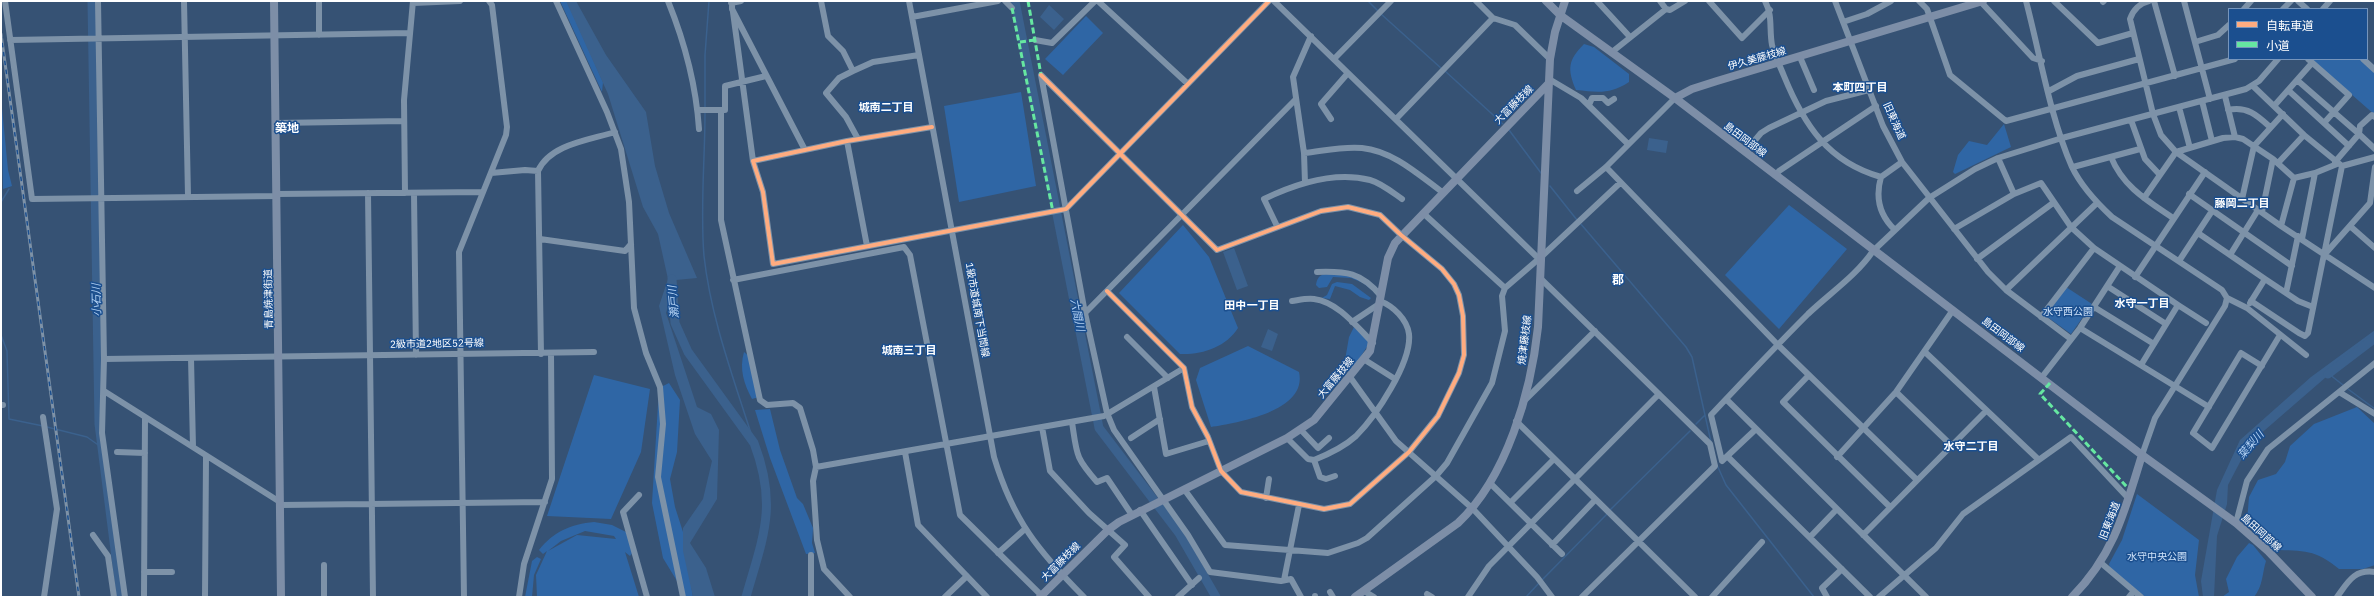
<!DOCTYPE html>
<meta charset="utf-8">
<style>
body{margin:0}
#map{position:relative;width:2376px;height:598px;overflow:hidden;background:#365274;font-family:"IBM Plex Sans","Noto Sans JP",sans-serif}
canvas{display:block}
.frame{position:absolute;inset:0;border:2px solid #fff;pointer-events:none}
.legend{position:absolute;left:2228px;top:8px;width:140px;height:52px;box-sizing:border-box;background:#1b4f8f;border:1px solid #7695bc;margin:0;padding:5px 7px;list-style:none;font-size:12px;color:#fff}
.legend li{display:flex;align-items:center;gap:8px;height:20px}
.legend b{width:20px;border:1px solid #7695bc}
</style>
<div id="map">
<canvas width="2376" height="598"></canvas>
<div class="frame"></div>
<ul class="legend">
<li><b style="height:5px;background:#ffac80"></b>自転車道</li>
<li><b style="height:5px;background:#66e7a1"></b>小道</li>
</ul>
</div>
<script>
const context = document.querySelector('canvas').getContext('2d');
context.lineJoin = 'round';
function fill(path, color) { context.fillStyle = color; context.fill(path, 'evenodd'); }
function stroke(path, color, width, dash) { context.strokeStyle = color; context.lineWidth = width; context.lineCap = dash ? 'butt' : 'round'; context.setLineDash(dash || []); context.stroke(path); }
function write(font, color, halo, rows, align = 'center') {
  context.font = font + ' "IBM Plex Sans","Noto Sans JP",sans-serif'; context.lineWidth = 3; context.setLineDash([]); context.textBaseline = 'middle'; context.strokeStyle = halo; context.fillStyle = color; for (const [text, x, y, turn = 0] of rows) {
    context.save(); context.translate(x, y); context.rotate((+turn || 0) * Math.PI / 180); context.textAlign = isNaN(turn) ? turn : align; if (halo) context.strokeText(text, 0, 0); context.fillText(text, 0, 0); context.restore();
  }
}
fill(new Path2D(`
 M560,1h7l36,81 -1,10z
 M1086,16l17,17 -40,42 -18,-16z
 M1584,44l10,3 35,27v8c-20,13 -32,10 -53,8 -9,-21 -8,-30 8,-46z
 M2311,59h49l15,13v43z
 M1021,92l15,94 -77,16 -15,-96z
 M1,98l7,72 4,16 -9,3z
 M2004,124l7,23 -56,27 -2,-2 5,-17 11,-14 18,4z
 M1789,205l58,44 -68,80 -54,-54z
 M1183,225l26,32 29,71c-12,19 -36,27 -58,26l-61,-61z
 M1335,273l29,7 9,11 -10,-8 -12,-5 -18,-1 -6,10 -8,1 -3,-3c2,-12 8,-11 19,-12z
 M1337,282l15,2 19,14 -2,2 -9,-3 -10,-7 -15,-4 -5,13 -8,-1 5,-3 5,-11z
 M2066,287l26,17 -21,30 -25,-18z
 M1354,327l16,15 -20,31 -6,-7 5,-29z
 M1248,346l51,26c9,39 -62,51 -88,55l-15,-47 4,-12z
 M744,352l7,6 8,39 -7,2c-8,-15 -13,-30 -8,-47z
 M594,375l56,14 -9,63 -30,67 -64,-3z
 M669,383l11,17 -3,52 -7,27 5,28 8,25 10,65h-11l-2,-11 -17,-28 -11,-55 7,-115z
 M2357,407l18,17v141l-12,4h-24c-24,-20 -35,-18 -65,-19l-27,-29 2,-24 9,-17 18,-6 9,-12 5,-16 24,-22z
 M770,409l10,41 17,48 6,6 10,24 -1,15 3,10 -9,1 -36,-96 -15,-48z
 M2137,494l62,46 -4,35 4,22h-54l-35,-29 -1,-4 13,-24z
 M594,522l18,3 14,7 7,20 -3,4 -5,-4 14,45h-102l-1,-22 11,-24 -4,3 -4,-4c14,-18 32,-26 55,-28zM585,531l29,5 2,3 -39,-4 -29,16 13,-10z
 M2249,543l4,2 13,16c-4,13 -3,25 -12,36h-32l7,-5 -3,-13 11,-22z
 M537,557l4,2 -7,16 -2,22h-7l7,-36z`), '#2f66a5');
fill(new Path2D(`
 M566,1h10l30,54 40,57 9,54 14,47 28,65 -21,2 -10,33 31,94 14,7 8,16 -2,69 -27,44 16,25 9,29h-22l-10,-46v-23l20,-29 9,-38 -17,-27 -20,-59 -16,-69 9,-27 -10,-45 -15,-27 -35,-113z
 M1049,5l15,14 -10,11 -14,-13z
 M1649,138l19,3 -2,12 -19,-3z
 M1234,248l14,38 -11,4 -14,-38z
 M1268,329l10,5 -6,17 -11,-4z
 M2375,330v10l-42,31 -83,72 -22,42 -1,19 -10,32 -3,61h-11l-2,-16 16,-91 23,-50 71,-63z`), '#3b618d');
stroke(new Path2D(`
 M1368,1l10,10
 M1381,14l61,55
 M1445,71l58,53
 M705,109v-54l4,-54
 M705,113c0,47 -5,96 -1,143 7,64 31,126 50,187
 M1509,130l32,43
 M1550,186l27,34
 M1,202l8,-13
 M1580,223l106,124 6,10 19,85
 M1,335l6,16 2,68 34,7
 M2329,374l14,11
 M2348,389l27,20
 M1696,424l9,-9
 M47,427l40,10 14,10
 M1717,465l9,20 88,112
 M1610,510l80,-79
 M1542,580l66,-67
 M1526,597l13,-14`), '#3b618d', 1.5);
stroke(new Path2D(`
 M92,1l7,423 22,173
 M1015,1l84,427 80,105 37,64
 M672,279l3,44 13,29 66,91c24,63 9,94 -8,154
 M2328,374l47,-36`), '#3b618d', 9);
stroke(new Path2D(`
 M5,1l27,198 245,-3
 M98,1l6,358 -2,74 23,164
 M184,1l4,195
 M319,1v34
 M556,1l51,111 14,37 8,53 5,106 12,45 14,34 3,37 -5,53 25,120
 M668,1c17,42 28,83 31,128
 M732,1v8l73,141
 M821,1l7,35 15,15 10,20 20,-9 46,-7
 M909,1l85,456c19,63 44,94 90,140
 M1005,1l7,7
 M1098,1l90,83
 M1274,1l264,257
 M1476,1l17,17 22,7 35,34
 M1597,1l33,36
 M1660,1l6,8
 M1709,1l33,37 28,-28
 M1765,1c8,15 4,28 7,44 3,11 8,21 12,31 20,49 44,86 97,101
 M1835,1l48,125 19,36 86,110 18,18 65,49
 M1919,1l8,8 23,66 56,46 229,-62
 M1980,1l53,57 9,3
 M2026,1c14,53 24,116 46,166 9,19 25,36 40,50l110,73 5,8 -2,8 -70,112 -13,37
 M2054,1l44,42 35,-10
 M2149,1c-9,2 -16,9 -19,18l23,95 8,21 15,17 105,74 94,62
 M2154,1l21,75
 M2184,1l26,98
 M2298,1l9,8
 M2103,2l1,-1
 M413,3l47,-2
 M731,3l10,-2
 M2244,9l7,-8
 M2283,9l8,-8
 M2323,9l7,-8
 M733,12l20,149
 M912,17l86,-16
 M1843,22l24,-8 24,-13
 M10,40l400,-7
 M1035,40l17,3 43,-42
 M2195,42l23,-7 11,-10
 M1612,52l54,-43 4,1 15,-9
 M1800,57l14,33
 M1334,59l57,-58
 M2308,59l41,36 -25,28
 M2363,59l12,11
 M853,71l-14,7 -13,15 20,24 12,22
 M1041,75l176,175 104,-39 27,-4 32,8 21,20 41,34 12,15 5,11 4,21 1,39 -5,18 -21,43 -29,36 -59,52 -26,5 -83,-17 -20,-21 -13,-34 -16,-30 -8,-39 -77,-77
 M1041,75l44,238 22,100 7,17 74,105 22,37 71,9 10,-2 10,18
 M1549,79l32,19 47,46
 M2297,80l62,54 -24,28
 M2288,90l61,56
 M2049,91l28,-15 62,-17
 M2225,96l10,41
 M2202,101l10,40
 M1589,105l3,-7h11l5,5 6,-4
 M2274,106l38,-43
 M2179,107l11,41
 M698,110h23v110l39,180 7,5 26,-2 7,5 13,42 3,17 -3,14 4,59 7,29 26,28
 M721,110h4v-24l41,-10
 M2228,110c19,-4 29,5 42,17
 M2375,117l-3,-2 -12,11 -1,8 16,15
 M1331,119l-10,-15 27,-31
 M1396,119l97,-101
 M2131,120l14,39 15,16
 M276,123l128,-2
 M932,127l-85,14 -94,20 10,31 10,72 293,-55 203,-208
 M847,141l20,105
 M1745,152l16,-19 8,-5 57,-27 43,-11
 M1304,153c19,-2 39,-7 58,-5 31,3 57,27 80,44
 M2111,157c12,30 37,44 62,61
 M1998,158l16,36 27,-11 30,44 23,21 84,57 -37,60
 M2278,163l26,-28
 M2342,166l33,-9
 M1606,167l172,178 139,135
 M2073,167l67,-18
 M491,173l34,-3 13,1
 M1776,175l3,-4 97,-65
 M2294,178l21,-5 22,-9
 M1305,183l-1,-30 -11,-76 18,-41
 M1577,191l29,-24 69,-69
 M368,193l5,404
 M405,193l-1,-93 9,-99
 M414,193l2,162
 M277,194l206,-2
 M2189,194l103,72
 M2144,198l32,-46 47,-14 12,-1 8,2 30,20 21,19 -13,48
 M2242,199l12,-53 29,-32
 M2262,212l11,-53
 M1423,213l82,75
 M1277,226l-13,-27c31,-15 71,-28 106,-19 11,3 22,12 32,19
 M2350,226l25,22
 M1954,229l60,-35
 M1895,230c-16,-15 -20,-32 -14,-53l21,-15
 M2198,233l67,46
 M540,239l85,12 6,-7
 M2302,239l13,-66
 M2325,254l45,-51 5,-36
 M2230,255l28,-45
 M1977,259l76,-56
 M2179,261l33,-50
 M1317,272c29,-1 44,0 64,24
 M2135,277l70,-105
 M1541,279l169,165 5,22 -133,131
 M733,280l171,-33 6,8 50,260 83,82
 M2107,286l59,38
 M2006,290l91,-87
 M2286,293l12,-57
 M2227,298l20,10 59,47
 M1292,301c7,-1 15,-3 22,-2 24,3 43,28 59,44
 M2251,301l48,32 6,3 3,-3 34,-167 -38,-31 -51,-49
 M2250,303l15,-24 33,22 15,6
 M2178,305l28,18
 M2094,307l60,37
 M1085,313l211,-214
 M2041,317l53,-69
 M1352,322l27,-18
 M2080,328l129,79
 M1127,337l41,41
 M1925,352l114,108
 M541,354l-3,-183c12,-27 52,-31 77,-39
 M191,358l2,89
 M104,359l490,-7
 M1365,360l30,19
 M2262,366l-21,-13 -48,80 19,15 68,-113
 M1809,375l-26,27 107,105
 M1350,377l46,64 77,68 64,68 15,20
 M2042,377l38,-49 40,-62
 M1154,387l12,67 43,-13
 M104,391l176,111
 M1896,392l55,53
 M2339,392l36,22
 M1726,399l200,198
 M1524,401l71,-70
 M1,405h2
 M43,417l14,92 -13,88
 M1516,421l179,176
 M1072,422c5,33 3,35 25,60l10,-4 25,37
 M1042,427l8,44 39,42 36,32 -11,12 35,40
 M1756,429l-34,32 -11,-46c32,-34 64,-68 97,-101 22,-21 48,-38 65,-63l56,-53 46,-29 23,-11 64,-20 184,-49 13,-8 19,-22
 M1301,430l17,18 11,-10
 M1131,438l29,-19
 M1287,438l21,21 6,1c15,-6 30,-13 42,-24 20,-20 56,-74 53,-102 -2,-15 -16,-28 -29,-33
 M117,452l28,1
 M905,452l13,73 69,72
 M1728,457l142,140
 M1837,457l59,-65 57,-82
 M1314,460l6,17 6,2 9,-3
 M816,467l288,-51 80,-48
 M1491,484l71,70
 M1184,489l41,56 103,8 30,-10 9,-5 69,-62 11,-13 45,-80 13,-52 -3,-35 3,-8 36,-31 79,-74
 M639,495l-16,17 24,85
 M1266,498l3,-19
 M1510,503l44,-44
 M281,505l264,-3
 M1140,510l52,75
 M2236,523l11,-42 21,-32 107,-86
 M93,535l15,21 6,41
 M1863,535l123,-124
 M1810,537l26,-27
 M1552,545l43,-45
 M998,553l27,-24
 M2101,563l33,28 -5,6
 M144,572h28
 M1284,580l15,-75
 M1364,591l10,6
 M2134,591l7,6
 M1330,592l3,5
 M1427,594l5,3
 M1315,596v1
 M144,597l1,-179
 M205,597l1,-140
 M324,597v-32
 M464,597l-5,-345 47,-117 1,-8 -15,-122 -3,-4
 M519,597l5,-33 28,-85 -1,-126
 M811,597v-42
 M945,597l22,-21
 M1178,597l21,-19
 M1468,597l21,-31 170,-172
 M1712,597l50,-55
 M1827,597l-5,-9 20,-19
 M1879,597l57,-49 27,-34 108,-77 58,62
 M2337,597c11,-15 17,-28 38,-25`), '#7d92a8', 6);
stroke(new Path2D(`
 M274,1l7,596
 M1546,1l14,14 115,83 467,357 94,68 32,28 44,46
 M1675,98l17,-9 25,-8 266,-80
 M1040,597l68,-67 11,-8 168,-84 27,-18 56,-69 18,-93 7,-15 154,-160
 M1355,597l103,-74c49,-46 73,-131 80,-196l12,-268 5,-27 10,-31
 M2072,597c42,-42 53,-87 70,-142`), '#7d8ea7', 8);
const rail = new Path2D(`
 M1,34l78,563`);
stroke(rail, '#7e92a7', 3);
stroke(rail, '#1b4f8f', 1.5, [4.5]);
stroke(new Path2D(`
 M1028,1l13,74
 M1012,8l41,204
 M1020,42l15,-2
 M2050,383l-10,11 87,93`), '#66e7a1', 3, [6, 3]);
stroke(new Path2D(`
 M1041,75l176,175 104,-39 27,-4 32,8 21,20 41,34 12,15 5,11 4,21 1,39 -5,18 -21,43 -29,36 -59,52 -26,5 -83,-17 -20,-21 -13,-34 -16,-30 -8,-39 -77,-77
 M932,127l-85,14 -94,20 10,31 10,72 293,-55 203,-208`), '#ffac80', 4);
write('10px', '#fff', '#1b4f8f', [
 ["伊久美藤枝線",1757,59,-16],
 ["大富藤枝線",1514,105,-45],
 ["旧東海道",1894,121,66],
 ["島田岡部線",1745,140,37],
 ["青島焼津街道",269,299,-91],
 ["1級市道城南下当間線",977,310,80],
 ["島田岡部線",2003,335,37],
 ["焼津藤枝線",1525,340,-83],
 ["2級市道2地区52号線",437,344,-1],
 ["大富藤枝線",1336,378,-50],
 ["旧東海道",2110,521,-69],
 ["島田岡部線",2261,533,42],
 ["大富藤枝線",1061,562,-45]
]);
write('10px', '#cfe3fa', '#1b4f8f', [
 ["水守西公園",2068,312],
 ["水守中央公園",2157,557]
]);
write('bold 11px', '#fff', '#1b4f8f', [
 ["本町四丁目",1860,88],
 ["城南二丁目",886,108],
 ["藤岡二丁目",2242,204],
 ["水守一丁目",2142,304],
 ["田中一丁目",1252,306],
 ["城南三丁目",909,351],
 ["水守二丁目",1971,447]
]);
write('italic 11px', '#b5d3f5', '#1b4f8f', [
 ["小石川",97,300,-91],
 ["瀬戸川",674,302,-95],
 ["六間川",1077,315,79],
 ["葉梨川",2251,445,-49]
]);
write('bold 12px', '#fff', '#1b4f8f', [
 ["築地",287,129],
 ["郡",1618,281]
]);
</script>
